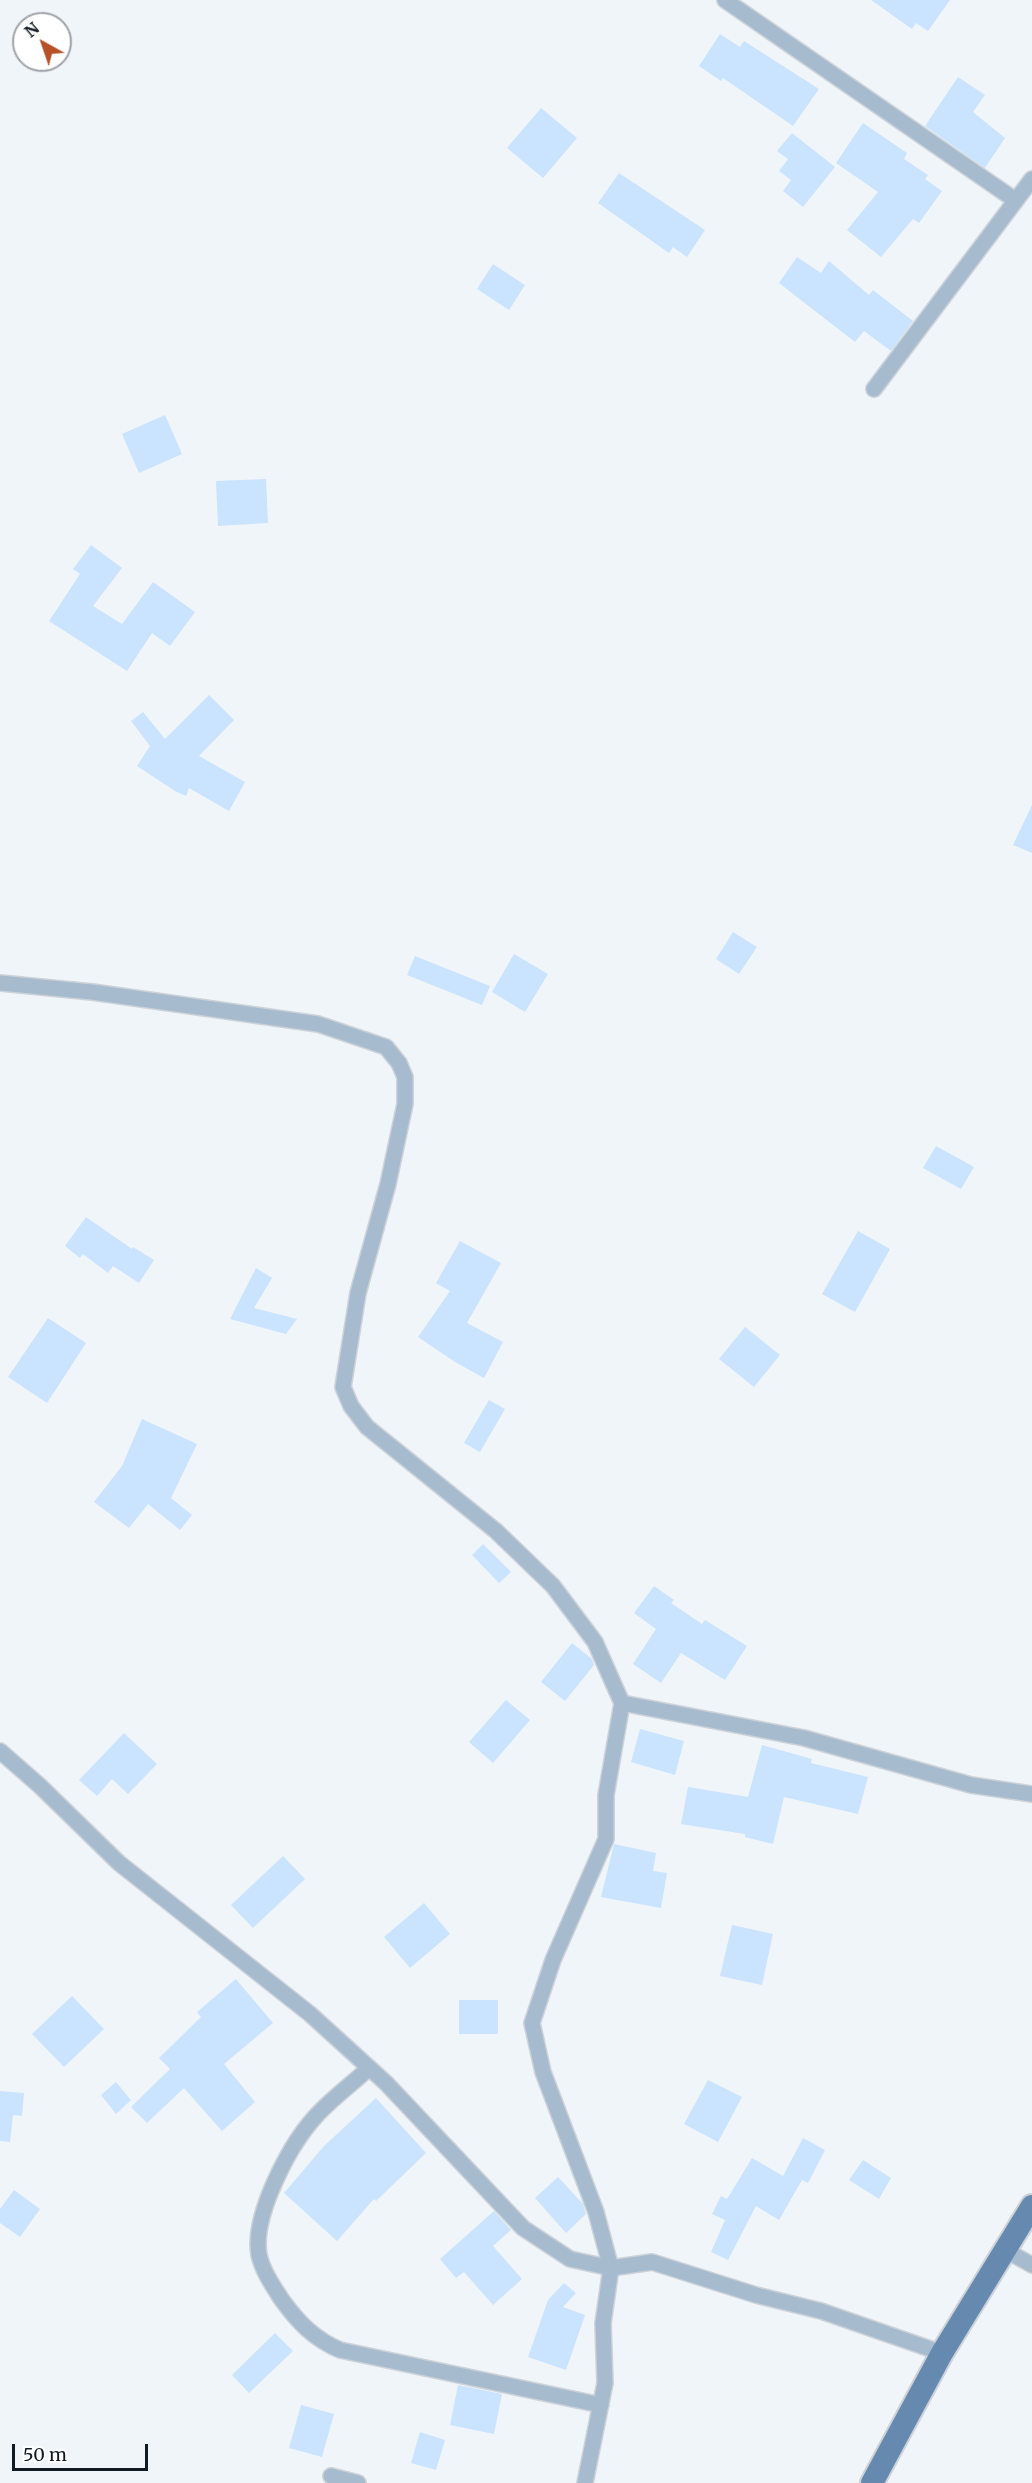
<!DOCTYPE html>
<style>
body{margin:0}
#map{position:relative;width:1032px;height:2483px;overflow:hidden;background:#f0f5fa;font-family:Merriweather,serif}
canvas{display:block}
.north{position:absolute;left:12px;top:12px;width:60px;height:60px;box-sizing:border-box;background:#fff;border:2px solid #a0a3a7;border-radius:50%;rotate:320deg;font-size:16px;font-weight:700;line-height:24px;text-align:center;color:#111a23}
.north::after{content:'';display:block;margin:auto;width:21px;height:27px;background:#b75028;clip-path:polygon(50% 0,100% 100%,50% 72%,0 100%)}
.scale{position:absolute;left:12px;top:2444px;width:136px;height:27px;box-sizing:border-box;border:3px solid #111a23;border-top:0;padding-left:8px;font-size:18px;line-height:21px;white-space:nowrap;color:#111a23;-webkit-text-stroke:4px #fff;paint-order:stroke}
</style>
<div id="map">
<canvas width="1032" height="2483"></canvas>
<div class="north">N</div>
<div class="scale">50 m</div>
</div>
<script>
const context = document.querySelector('canvas').getContext('2d');
context.lineJoin = 'round';
function fill(path, color) { context.fillStyle = color; context.fill(path, 'evenodd'); }
function stroke(path, color, width, dash) { context.strokeStyle = color; context.lineWidth = width; context.lineCap = dash ? 'butt' : 'round'; context.setLineDash(dash || []); context.stroke(path); }
fill(new Path2D(`
 M871,0h79l-22,31 -12,-8 -4,6z
 M720,34l20,13 4,-6 75,48 -26,37 -70,-48 -2,3 -22,-15z
 M958,77l27,18 -12,17 32,26 -20,30 -60,-42z
 M541,108l36,30 -34,40 -36,-30z
 M863,123l44,30 -3,6 24,16 -3,4 17,12 -23,32 -6,-4 -32,38 -34,-27 31,-38 -42,-29z
 M792,133l43,34 -32,40 -20,-16 8,-11 -12,-9 9,-12 -11,-8z
 M619,173l86,57 -18,27 -14,-10 -4,6 -71,-50z
 M797,257l24,16 8,-12 40,34 4,-5 40,31 -22,30 -27,-20 -9,11 -76,-59z
 M493,264l32,21 -16,25 -32,-21z
 M165,415l17,39 -43,19 -17,-39z
 M266,479l2,44 -50,3 -2,-45z
 M91,545l31,23 -29,38 29,18 31,-42 42,30 -25,34 -18,-13 -25,38 -78,-50 31,-47 -7,-5z
 M209,695l25,25 -35,36 46,26 -16,29 -40,-23 -3,8 -11,-5 -38,-25 13,-20 -19,-25 12,-9 22,27z
 M1032,805v48l-19,-8z
 M733,932l24,15 -18,27 -23,-15z
 M514,954l34,20 -23,38 -33,-20z
 M415,956l75,30 -8,19 -75,-30z
 M936,1146l38,21 -13,22 -38,-21z
 M86,1217l46,32 1,-2 21,13 -15,23 -26,-17 -5,7 -25,-19 -3,4 -15,-12z
 M858,1231l32,18 -35,63 -33,-18z
 M460,1241l41,22 -34,60 36,19 -19,36 -29,-16 -37,-25 32,-46 -14,-8z
 M256,1268l16,10 -18,30 43,11 -11,15 -56,-15z
 M48,1318l38,25 -39,60 -39,-26z
 M745,1327l35,28 -26,32 -35,-28z
 M489,1400l16,9 -25,43 -16,-9z
 M142,1419l55,25 -26,54 21,17 -12,15 -32,-26 -19,24 -35,-26 28,-36z
 M483,1544l28,28 -12,11 -27,-28z
 M654,1586l20,14 -3,3 31,21 3,-4 42,26 -22,34 -44,-27 -20,30 -28,-19 23,-35 -22,-16z
 M572,1643l20,16 2,6 -29,36 -24,-19z
 M506,1700l24,20 -37,43 -24,-21z
 M640,1729l44,12 -9,34 -44,-13z
 M124,1733l33,31 -29,30 -16,-15 -15,17 -18,-16z
 M762,1745l50,14 -1,4 57,14 -10,37 -74,-17 -11,47 -28,-7v-3l-64,-10 7,-37 60,10z
 M614,1844l42,9 -3,18 14,2 -6,35 -60,-11z
 M283,1856l22,23 -52,49 -22,-23z
 M424,1903l26,31 -40,34 -26,-31z
 M732,1925l41,9 -11,51 -42,-9z
 M236,1979l37,44 -49,41 31,38 -33,29 -38,-43 -37,35 -16,-16 39,-38 -11,-11 42,-41 -4,-5z
 M72,1996l32,33 -40,38 -32,-33z
 M459,2000h39v34h-39z
 M708,2080l34,17 -24,45 -34,-18z
 M116,2082l15,18 -15,14 -15,-19z
 M0,2091l24,2 -2,23 -9,-1 -3,27 -10,-1z
 M376,2098l50,55 -50,48 -2,-2 -37,42 -53,-48 40,-47z
 M803,2138l22,12 -17,33 -6,-3 -23,40 -23,-14 -28,54 -17,-8 14,-32 -13,-6 9,-18 6,3 25,-41 31,18z
 M863,2160l28,18 -12,21 -30,-19z
 M558,2177l25,27 3,10 -20,19 -31,-35z
 M14,2190l26,19 -20,28 -20,-14v-14z
 M494,2211l17,19 -18,16 29,33 -29,26 -29,-33 -8,6 -16,-19z
 M564,2283l12,10 -13,14 22,8 -19,55 -38,-13 20,-57z
 M275,2333l18,18 -44,42 -17,-18z
 M458,2385l44,9 -8,40 -44,-9z
 M301,2405l33,9 -12,43 -33,-9z
 M420,2432l25,8 -9,30 -25,-7z`), '#cae3fe');
const street = new Path2D(`
 M725,0l290,200
 M874,389l158,-210
 M0,983l92,9 226,32 68,23 13,16 6,14v27l-17,80 -30,109 -15,94 8,19 16,21 129,104 57,55 42,56 27,61 -16,92v44l-53,121 -21,63 11,49 53,140 15,56 -8,55 2,60 -20,100
 M622,1703l182,35 167,47 61,9
 M0,1751l40,35 79,77 191,151 76,69 137,145 47,31 41,9 41,-6 104,33 65,16 121,42
 M369,2068c-17,16 -38,31 -54,49 -26,29 -63,99 -56,138 4,17 14,31 23,45 16,22 32,39 58,50l261,55
 M1007,2251l25,14
 M331,2476l27,7`);
const primary = new Path2D(`
 M872,2483l70,-130 90,-147`);
stroke(street, '#ccd2d8', 18);
stroke(primary, '#ccd2d8', 26);
stroke(street, '#a7bbcf', 15);
stroke(primary, '#6689af', 22);
</script>
